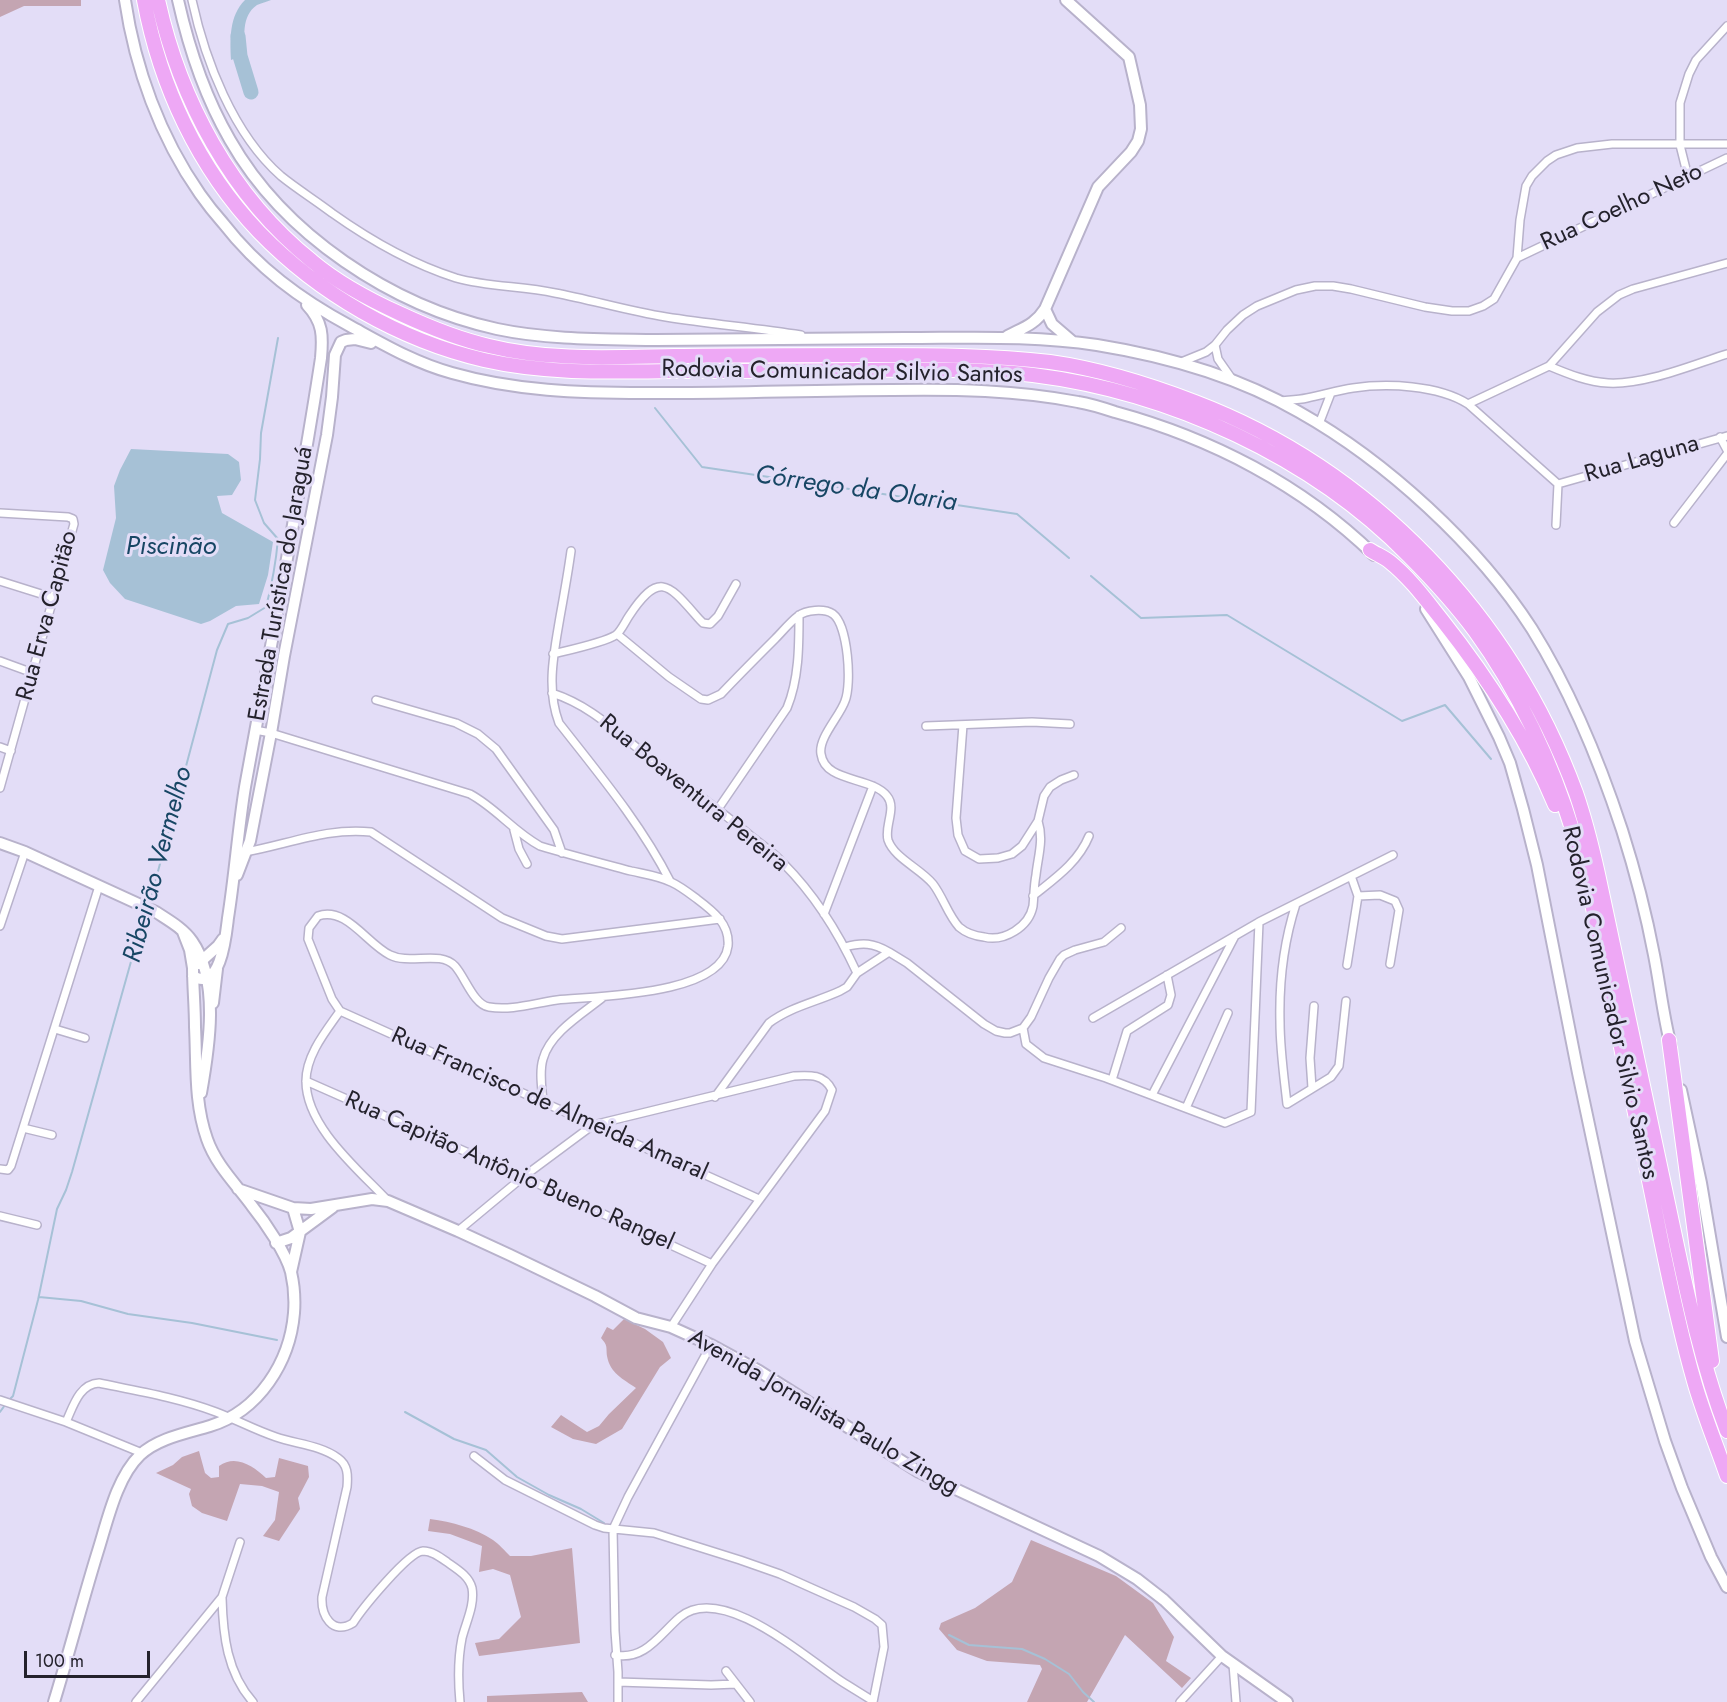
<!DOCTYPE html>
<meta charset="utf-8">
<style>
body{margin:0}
#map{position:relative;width:1727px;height:1702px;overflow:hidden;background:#e3ddf7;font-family:Jost,sans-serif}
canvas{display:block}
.scale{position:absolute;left:24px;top:1651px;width:126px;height:27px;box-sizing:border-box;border:3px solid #24222c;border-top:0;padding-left:8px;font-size:18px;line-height:21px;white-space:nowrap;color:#24222c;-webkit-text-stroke:4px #e3ddf7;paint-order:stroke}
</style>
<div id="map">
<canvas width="1727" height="1702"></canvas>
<div class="scale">100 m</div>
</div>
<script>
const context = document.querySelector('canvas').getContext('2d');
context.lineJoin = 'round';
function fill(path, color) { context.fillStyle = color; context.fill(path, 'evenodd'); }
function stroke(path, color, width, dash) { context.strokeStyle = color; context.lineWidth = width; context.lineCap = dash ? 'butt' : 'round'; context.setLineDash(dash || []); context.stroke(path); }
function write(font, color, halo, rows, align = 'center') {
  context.font = font + ' Jost,sans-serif'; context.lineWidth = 6; context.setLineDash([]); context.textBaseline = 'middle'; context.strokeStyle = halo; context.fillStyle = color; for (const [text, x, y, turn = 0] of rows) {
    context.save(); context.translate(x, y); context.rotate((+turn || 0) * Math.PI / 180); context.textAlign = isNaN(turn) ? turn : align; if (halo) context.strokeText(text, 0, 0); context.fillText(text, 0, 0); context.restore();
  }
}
fill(new Path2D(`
 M0,0h81v6h-57l-24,11z
 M624,1319l21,10 18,13 8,16 -11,9 -38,62 -26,15 -23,-5 -22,-12 10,-12 26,17 12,-6 10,-12 27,-26c-13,-9 -26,-15 -29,-32 -1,-10 1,-10 -6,-18l6,-11 6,3z
 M199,1451l6,22 6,5 8,-1v-11c17,-12 34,0 47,12l9,-1 4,-19 29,8 1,11 -11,21 2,11 -21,32 -16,-5 12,-16 4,-28 -17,-6 -22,-2 -13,37 -25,-8 -10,-7 -3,-12 2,-5 -35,-16 17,-8 9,-8z
 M430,1519c22,3 45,9 63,21 6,4 12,11 17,16h21l41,-8 8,95 -101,13 -4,-13 24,-4 22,-22 -11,-42 -17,-6 -14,3 3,-26 -32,-12 -22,-3z
 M1031,1540l85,36 37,27 21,34 -8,24 25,17 -9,10 -57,-53 -38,67h-60l15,-33 -2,-4 -53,-4 -30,-11 -18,-21 2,-6 34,-15 37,-26z
 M582,1692l6,10h-101v-6z`), '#c4a5b2');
fill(new Path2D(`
 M245,0h26c-4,2 -10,3 -14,5 -16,11 -13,33 -11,49l-15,6c-1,-21 -2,-44 14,-60z
 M131,449l97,5 11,8 2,18 -9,15 -15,1 5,17 51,29 -5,33 -9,29 -23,2 -26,15 -9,3 -76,-25 -15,-16 -7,-13 13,-52 -2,-32 6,-16z`), '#a6c1d6');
stroke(new Path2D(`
 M655,408l47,59 315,47 52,44
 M1091,576l50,42 86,-3 175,106 43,-16 46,54
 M149,905l68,-255 11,-26 20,-6 18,-11c6,-23 10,-45 12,-68l-14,-16 -9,-23 5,-41 1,-26 17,-95
 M39,1297l42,4 47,13 64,9 85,17
 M9,1400l4,-4 25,-96 19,-91 9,-19 6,-18 60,-214 15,-48
 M0,1412l5,-7
 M405,1412l49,27 32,11 31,27 32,18 32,14 23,14
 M949,1635l20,10 53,4 23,10 24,15 14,18 11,10`), '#a6c1d6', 2);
stroke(new Path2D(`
 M238,36l2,20 11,36`), '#a6c1d6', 15);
const street = new Path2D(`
 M192,0c13,60 41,134 89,176 16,13 34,24 51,37 38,27 80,51 124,65 32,9 66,8 99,15 37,7 73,18 111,24 45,7 90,11 135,18
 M1688,177l-8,-32v-42l9,-29 7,-14 31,-34
 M1517,258l210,-100
 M1215,345l3,14 14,20
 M1179,363l27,-11 9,-7 12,-15 16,-15 14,-9 39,-16 19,-4h18l18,3 74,18 27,4h17l14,-5 11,-7 23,-41 3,-38 6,-34 6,-10 15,-15 9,-6 21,-7 35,-4h115
 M1549,366c19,8 39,16 59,17 37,2 84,-18 119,-29
 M1279,401c10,-1 19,-1 28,-3 16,-3 31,-8 46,-10 34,-5 85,-3 115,16l81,-38 48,-54 22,-17 14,-6 94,-26
 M1468,404l90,80 -2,41
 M1319,424l12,-31
 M1720,437l7,13
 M1558,484l169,-48
 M0,513l68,4 5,2 1,5 -74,264
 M1674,523l53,-69
 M571,551c-3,22 -7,44 -11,66 -6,36 -14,71 -1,106 40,51 82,101 111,158
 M0,581l54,17
 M617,634l52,43 32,22 7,1 13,-6c18,-19 36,-37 54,-55 7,-7 15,-17 23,-23 8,-6 26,-8 35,-2 15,11 19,70 12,87 -5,15 -27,37 -24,53 4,29 50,22 66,42 10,12 -3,30 1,44 6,18 33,29 45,44 10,13 15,31 26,43 7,6 16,9 25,10 20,5 45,-10 49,-31 1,-10 1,-21 3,-31 2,-19 8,-35 2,-54
 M553,654c16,-4 50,-11 63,-19 5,-4 9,-13 13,-19 31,-47 40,-31 71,4l3,3 7,1 8,-8 18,-32
 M0,661l33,12
 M552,693c40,13 65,40 98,65 34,27 69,51 102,79 10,8 22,16 31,26 31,31 56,71 74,110
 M376,700l80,23 22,11 18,15 58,81 8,23
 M963,725l-7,93 2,17 7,16 14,8 19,-1 14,-4 10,-8 16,-25 6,-25 6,-9 11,-7 13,-5
 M926,726l106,-4 38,2
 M255,730l16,3 199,61c26,14 43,37 70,52 30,9 61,17 91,25 13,3 28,5 40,11 9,4 18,11 26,17 16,12 33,25 31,47 -6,50 -133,50 -171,54 -22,3 -46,11 -68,7 -15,-2 -24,-30 -34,-41 -15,-16 -45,-1 -65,-11 -23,-11 -44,-49 -72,-39l-9,12 -1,11 24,60 8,12c-14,20 -34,44 -34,70 0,46 53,89 82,120
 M0,747l11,4
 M718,809l69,-101c12,-29 12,-62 12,-93
 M514,830l5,19 8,15
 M245,852c41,-7 83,-25 126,-20l131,86 44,18 16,3 158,-20
 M1033,896c21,-17 45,-33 56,-60
 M1358,896l22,-1 15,6 4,9 -9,54
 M1296,904c-12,37 -17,78 -16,118 0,27 4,55 7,82l44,-27 8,-11 7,-65
 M824,914l49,-128
 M0,926l25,-74
 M845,947c18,-5 28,-4 44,5
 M1347,965l11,-69 -7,-20
 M340,1011l419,188
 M1093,1018l166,-96 134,-67
 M1023,1028l3,16 18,14 62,20 119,45 26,-11 8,-190
 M55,1029l30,9
 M1112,1080l15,-49 41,-26 3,-10 -4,-20
 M306,1081l217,96 189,87
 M1312,1088l-2,-30 4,-52
 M1152,1095l83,-159
 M715,1097l54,-74c21,-16 47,-21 71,-32l7,-4 10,-14 32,-21 18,11 77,61 12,7 9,2h5l13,-5 8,-11 18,-39 11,-19 4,-4 11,-5 29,-8 17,-14
 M543,1102c-1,-14 -4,-30 0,-43 7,-26 39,-45 59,-61
 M1186,1108l42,-95
 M23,1128l29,7
 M0,1169l8,1 3,-4 88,-280
 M0,1216l37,9
 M458,1231l65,-54 70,-52 201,-49c16,-1 30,-2 38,14l-7,21 -113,153 -41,63
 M0,1400l66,22 76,31
 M66,1422c7,-15 13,-38 33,-39 39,8 80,15 117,29 21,8 39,18 60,25 20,7 44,8 62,21 10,7 10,17 9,29l-25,110c-1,18 10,39 31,26 9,-14 55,-71 70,-72 9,0 17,6 24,11 10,7 22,14 25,26 3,17 -6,34 -10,50 -4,20 -4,43 -2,64
 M474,1456l31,24 90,45 9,3 50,5 86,27 40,14 74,33 21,12 7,6 2,22 -11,55
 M222,1598c1,37 5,75 31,104
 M615,1655c30,6 45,-21 65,-38 42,-35 126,41 161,64 11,7 21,13 32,20
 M1233,1664l3,38
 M726,1671l24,31
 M618,1682l93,3 25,-1
 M136,1702l86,-105 18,-55
 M618,1702v-30l-3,-41 -2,-102 15,-32 83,-152
 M1180,1702l42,-46`);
const secondary = new Path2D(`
 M125,0c10,68 35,137 75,194 7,10 15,20 23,29 35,45 77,76 127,103 33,18 65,37 102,47 63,18 127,20 193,20 82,1 164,-3 247,-3 62,-1 125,0 186,12 12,2 25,6 37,10 96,26 187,73 259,143
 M178,0c11,49 27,97 52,140 54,95 162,166 267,189 52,11 106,10 159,11 83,-1 166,-1 249,-2 64,0 129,-3 192,7 68,11 142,32 202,67 87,49 179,133 233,217 38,61 68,134 90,201 13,41 24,83 32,125 6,30 9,61 17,91
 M1045,309l7,15 21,18
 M1006,337c16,-9 29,-12 39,-28l53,-122 33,-35 7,-11 3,-12 -1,-24 -11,-48 -63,-57
 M1426,609l43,68 30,60 11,26 13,46 14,56 41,208 57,268 30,100 17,47 29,69 16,30
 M0,843l25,9 131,60c12,8 27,16 36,29 28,40 17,107 9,152
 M237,875l13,-34 21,-108 13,-77 43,-221 5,-38 3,-42 6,-13 5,-2 9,-1 16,4
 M198,964l20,-18 5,-7
 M193,976c28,17 33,-42 35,-58 7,-44 10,-88 17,-131 26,-143 54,-285 76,-429 2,-22 2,-36 -14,-53
 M213,1003l4,-34
 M1681,1090l20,93 26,154
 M238,1189l55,19 18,1 61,-10 16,2 70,30 52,24 85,41 41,22 35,9 40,18 48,26 160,101 180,84 38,23 27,21 58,56 65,46
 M276,1243l15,-5 42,-31
 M291,1272l9,-40 -7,-24
 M54,1702c15,-49 28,-99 43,-148 10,-31 19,-76 43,-99 18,-17 47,-22 70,-29 49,-15 80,-64 84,-113 1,-13 0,-28 -3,-41 -5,-19 -26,-50 -39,-66 -16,-22 -36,-41 -45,-67 -13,-37 -10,-74 -12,-112 0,-20 -2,-40 -2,-59l-3,-18 -7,-18`);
const highway = new Path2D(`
 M144,0c16,86 54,168 115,232 60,62 140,108 225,128 61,14 125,12 187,11 62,0 125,0 187,-1 58,0 117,-2 175,5 137,17 279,82 376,181 23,23 46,48 66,75 43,59 77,132 98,201 22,71 34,147 49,220 13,61 26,122 38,183 10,49 20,98 34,146 9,32 22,63 33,95
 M158,0c22,100 73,196 154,261 26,22 58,39 89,53 28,13 57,25 88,32 60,15 125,11 186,10 66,-1 132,-1 197,-1 60,0 119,0 178,7 50,7 98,22 145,40 176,67 316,213 381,391 9,26 16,54 22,81 23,107 45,213 68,320 17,79 32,161 61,237
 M1370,550c6,4 14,7 20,12 20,16 36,38 52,58 45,57 85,118 113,185
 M1669,1040l43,321`);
stroke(street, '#b8b2cb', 10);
stroke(secondary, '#b8b2cb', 14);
stroke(highway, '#fff', 16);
stroke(street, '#fff', 7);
stroke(secondary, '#fff', 10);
stroke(highway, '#eea8f5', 14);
write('24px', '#24222c', '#e3ddf7', [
 ["Rua Coelho Neto",1622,208,-25],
 ["Rodovia Comunicador Silvio Santos",842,373,1],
 ["Rua Laguna",1642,460,-16],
 ["Estrada Turística do Jaraguá",282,584,-80],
 ["Rua Erva Capitão",48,616,-75],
 ["Rua Boaventura Pereira",693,794,39],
 ["Rodovia Comunicador Silvio Santos",1609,1003,77],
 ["Rua Francisco de Almeida Amaral",549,1105,24],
 ["Rua Capitão Antônio Bueno Rangel",509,1172,24],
 ["Avenida Jornalista Paulo Zingg",823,1413,30]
]);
write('italic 26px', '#174664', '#e3ddf7', [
 ["Córrego da Olaria",856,490,8],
 ["Piscinão",171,548],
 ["Ribeirão Vermelho",159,865,-75]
]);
</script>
